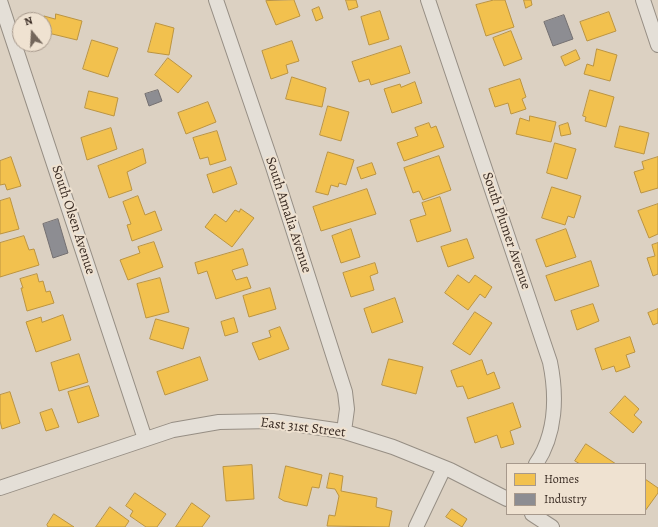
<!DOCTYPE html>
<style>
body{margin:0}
#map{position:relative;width:658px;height:527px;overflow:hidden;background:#dcd1c2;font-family:Alegreya,serif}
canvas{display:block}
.legend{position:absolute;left:506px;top:463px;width:140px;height:52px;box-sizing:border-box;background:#efe2d1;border:1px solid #a7998c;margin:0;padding:5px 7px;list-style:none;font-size:12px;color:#3a2c24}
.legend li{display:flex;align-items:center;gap:8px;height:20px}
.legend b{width:20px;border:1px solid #a7998c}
.north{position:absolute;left:12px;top:12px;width:40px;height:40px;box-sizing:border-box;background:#efe2d1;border:1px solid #a7998c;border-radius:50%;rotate:342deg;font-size:11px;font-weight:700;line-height:16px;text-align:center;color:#3a2c24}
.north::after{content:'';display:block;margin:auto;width:14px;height:18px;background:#73665b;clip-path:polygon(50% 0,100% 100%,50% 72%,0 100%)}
</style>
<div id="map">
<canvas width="658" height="527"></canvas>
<ul class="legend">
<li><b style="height:11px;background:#f2c14e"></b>Homes</li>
<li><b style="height:11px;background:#8d8d92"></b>Industry</li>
</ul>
<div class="north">N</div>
</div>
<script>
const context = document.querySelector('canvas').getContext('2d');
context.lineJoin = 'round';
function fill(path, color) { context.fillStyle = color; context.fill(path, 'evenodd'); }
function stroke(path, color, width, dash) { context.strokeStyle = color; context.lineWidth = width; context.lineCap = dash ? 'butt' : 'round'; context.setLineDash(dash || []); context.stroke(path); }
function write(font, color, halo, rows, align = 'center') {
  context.font = font + ' Alegreya,serif'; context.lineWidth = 4; context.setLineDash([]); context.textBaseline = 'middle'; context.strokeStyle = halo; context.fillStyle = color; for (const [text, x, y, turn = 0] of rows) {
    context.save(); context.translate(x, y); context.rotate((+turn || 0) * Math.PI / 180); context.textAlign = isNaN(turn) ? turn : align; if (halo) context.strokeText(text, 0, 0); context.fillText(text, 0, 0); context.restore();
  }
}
const homes = new Path2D(`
 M294,0l6,16 -24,9 -10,-24z
 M346,0h10l2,7 -9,3z
 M494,0h11l9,27 -28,9 -10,-31z
 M524,0h7l1,5 -6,3z
 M319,7l4,11 -7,3 -4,-11z
 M380,11l9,28 -20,6 -8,-28z
 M609,12l7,19 -29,10 -7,-19z
 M56,14l26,7 -5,19 -33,-8v-16l11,3z
 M156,23l18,5 -5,27 -21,-3z
 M511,31l11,28 -18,7 -11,-28z
 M92,40l26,8 -10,29 -25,-8z
 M292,41l7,20 -13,4 2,8 -17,6 -9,-28z
 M401,46l9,27 -39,12 -2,-6 -10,3 -7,-20z
 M597,49l20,6 -7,26 -26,-7 3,-10 6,2z
 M576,50l4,9 -15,7 -4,-9z
 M168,58l24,18 -14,17 -23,-18z
 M292,77l34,11 -4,19 -36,-8z
 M520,79l6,18 -4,2 4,10 -15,5 -3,-11 -13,4 -6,-18z
 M415,82l7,21 -30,10 -8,-24 16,-5 1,3z
 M590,90l24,7 -8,30 -21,-6 1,-4 -3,-1z
 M89,91l29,7 -4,18 -29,-8z
 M208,102l8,20 -30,12 -8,-21z
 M328,106l21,6 -8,29 -21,-6z
 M530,116l26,6 -5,20 -35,-8 4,-16 9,3z
 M429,123l2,5 5,-2 8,21 -40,14 -7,-18 21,-7 -3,-8z
 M568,123l3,11 -10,2 -2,-10z
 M620,126l29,7 -5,21 -29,-7z
 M111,128l6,21 -30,11 -6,-22z
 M217,131l9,29 -16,5 -2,-8 -8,2 -7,-21z
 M555,143l21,6 -9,30 -20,-6z
 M143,149l3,14 -19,9 5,18 -23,8 -11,-32z
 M328,152l26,8 -8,25 -7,-2 -1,4 -7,-2 -3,10 -12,-3z
 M439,156l12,34 -28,10 -4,-9 -6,2 -9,-25z
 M11,157l10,29 -14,4 -2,-6 -5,1v-24z
 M658,157v31l-17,5 -7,-21 10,-3 -2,-7z
 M372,163l4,11 -15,5 -4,-11z
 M231,167l6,17 -24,9 -6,-18z
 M552,187l29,9 -7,22 -6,-2 -3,9 -23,-7z
 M367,189l9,25 -55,17 -8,-24z
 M138,196l7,19 10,-4 7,19 -30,11 -5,-16 4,-1 -8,-22z
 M440,197l11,34 -34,11 -7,-22 16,-5 -4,-12z
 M10,198l9,31 -19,5v-33z
 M658,204v30l-9,4 -11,-27z
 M241,209l13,9 -22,29 -27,-20 10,-13 11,8 9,-12 4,2z
 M351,229l9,28 -19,6 -9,-27z
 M566,229l10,28 -30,10 -10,-27z
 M24,236l5,14 5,-1 5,16 -39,12v-34z
 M467,239l7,19 -26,9 -7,-20z
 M154,242l9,25 -35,13 -8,-20 20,-7 -2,-6z
 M658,243v31l-5,2 -6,-18 8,-2 -3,-11z
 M243,249l5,16 -16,5 4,10 11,-3 4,11 -35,11 -9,-28 -9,3 -3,-11z
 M591,261l8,25 -44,15 -9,-25z
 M375,263l3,10 -8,3 4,14 -23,7 -8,-24z
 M37,274l2,8 4,-1 3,11 4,-1 4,12 -27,8 -6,-23h2l-3,-9z
 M458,275l11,8 6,-8 17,12 -7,11 -5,-4 -12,16 -23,-17z
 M160,278l9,34 -23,6 -9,-34z
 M270,288l6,21 -27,8 -6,-21z
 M395,298l8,24 -31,11 -8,-24z
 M593,304l6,17 -22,9 -6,-19z
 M658,309v14l-5,2 -5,-12z
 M475,312l17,11 -22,32 -17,-11z
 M63,315l8,25 -35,12 -10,-30 15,-5 1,5z
 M234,318l4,14 -13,4 -4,-14z
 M156,319l33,9 -6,21 -33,-10z
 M280,327l9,22 -30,11 -7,-17 19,-6 -2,-6z
 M630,337l5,15 -9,3 4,12 -14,5 -2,-6 -12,4 -7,-21z
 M79,354l9,28 -29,9 -8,-28z
 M200,357l8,23 -43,15 -8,-23z
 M389,359l34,8 -7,27 -34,-9z
 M482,360l5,15 7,-3 6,16 -32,11 -5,-13 -6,1 -6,-16z
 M89,386l10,30 -21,7 -10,-31z
 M10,392l10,31 -18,6 -2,-8v-26z
 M625,396l14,13 -5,6 8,7 -9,11 -23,-20z
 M513,403l8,24 -11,4 4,13 -13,4 -4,-13 -22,8 -8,-25z
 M52,409l7,18 -13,4 -6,-18z
 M586,444l30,20h-36l-5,-3z
 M252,465l2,34 -28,2 -3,-34z
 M286,466l36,9 -3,13 -7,-1 -5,19 -23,-5 -5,-3z
 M330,473l13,3 -2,15 36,7 -1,9 16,4 -3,16 -62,-1 2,-11 6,1 4,-20 -4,-7 -8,-1z
 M645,479l13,9v5l-13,18z
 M135,493l31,21 -9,13h-11l-16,-11 3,-5 -7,-5z
 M192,503l18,13 -8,11h-26z
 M110,507l19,14 -4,6h-29z
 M452,509l15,10 -5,8 -16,-10z
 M54,514l20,13h-26l-1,-2z`);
fill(homes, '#f2c14e');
stroke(homes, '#bb9441', 1);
const industry = new Path2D(`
 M564,15l9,24 -20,7 -9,-24z
 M158,90l4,11 -13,5 -4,-12z
 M58,219l10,34 -15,5 -10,-34z`);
fill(industry, '#8d8d92');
stroke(industry, '#747071', 1);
const street = new Path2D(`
 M216,0l57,167 72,225 2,17 -3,22
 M428,0l122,362c7,34 6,72 -14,102
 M643,0l15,45
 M0,1l145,438
 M0,488l173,-58 46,-8 54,-1 69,10 51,16 57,23 57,29
 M532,514l20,13
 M416,527l28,-59`);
stroke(street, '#968e84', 16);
stroke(street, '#e4dfd7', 14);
write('14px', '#3a2c24', '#efe2d1', [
 ["South Amalia Avenue",288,215,72],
 ["South Olsen Avenue",73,220,72],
 ["South Plumer Avenue",506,231,71],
 ["East 31st Street",303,428,7]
]);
</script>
